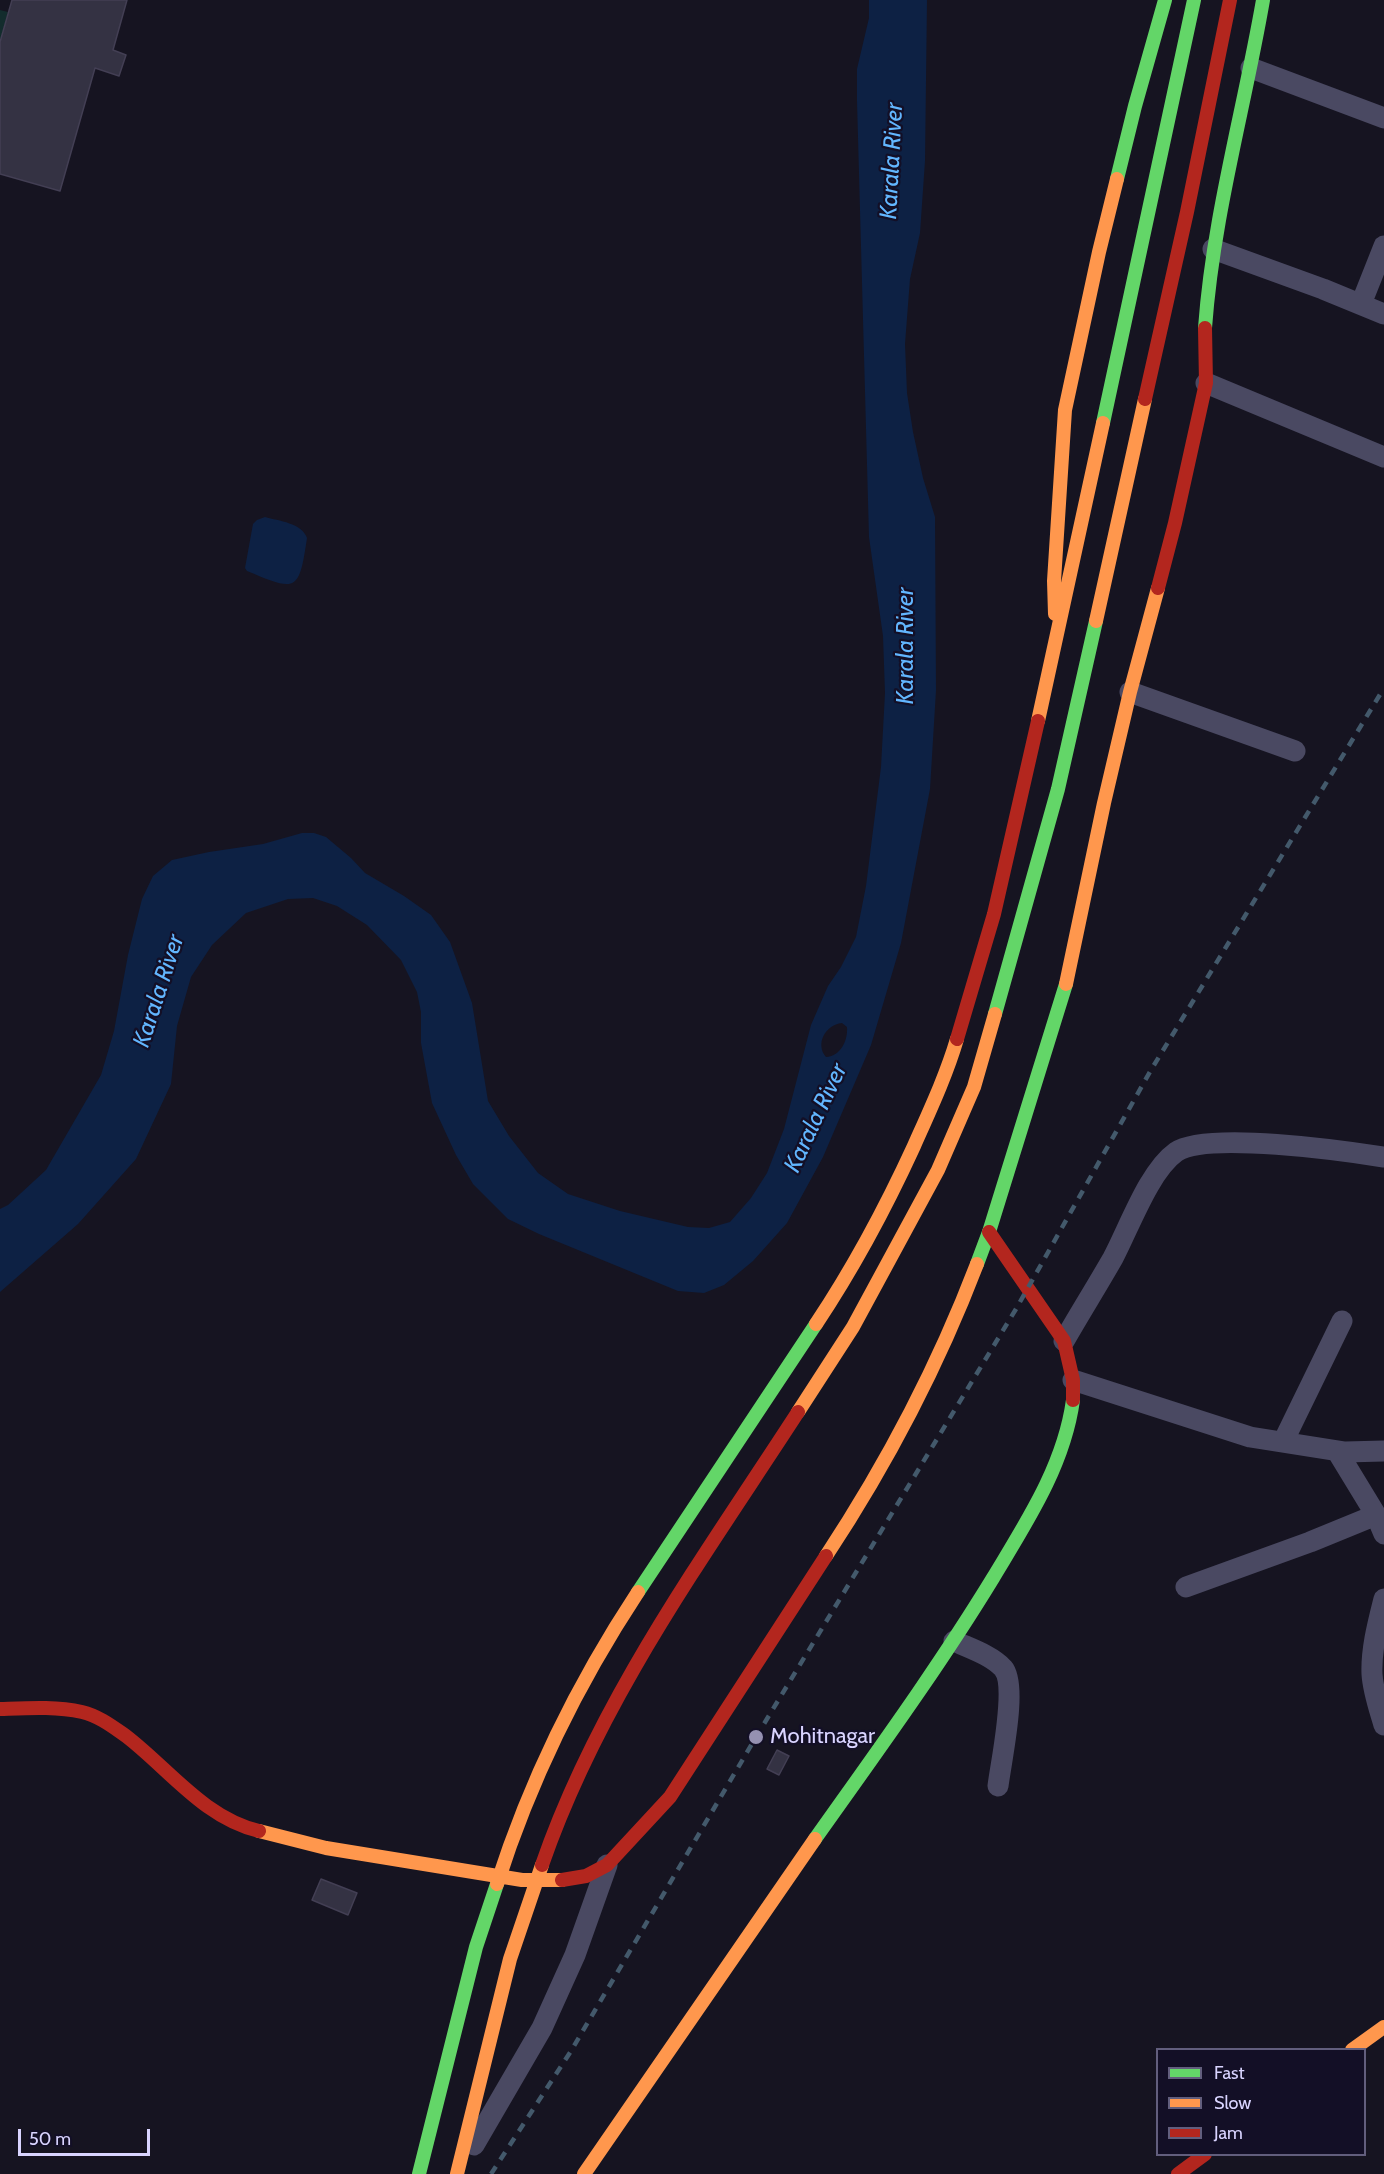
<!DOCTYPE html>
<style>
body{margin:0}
#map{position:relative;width:1384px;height:2174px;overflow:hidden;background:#161421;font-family:Cabin,sans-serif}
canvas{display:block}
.legend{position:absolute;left:1156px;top:2048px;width:210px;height:108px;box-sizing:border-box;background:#130f26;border:2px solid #625e7d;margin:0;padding:8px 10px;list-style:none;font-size:18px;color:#d9d4ff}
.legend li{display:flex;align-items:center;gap:12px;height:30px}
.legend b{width:30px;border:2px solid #625e7d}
.scale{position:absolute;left:18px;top:2129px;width:132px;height:27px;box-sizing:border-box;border:3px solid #d9d4ff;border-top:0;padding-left:8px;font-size:18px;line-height:21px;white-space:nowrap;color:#d9d4ff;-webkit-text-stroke:4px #130f26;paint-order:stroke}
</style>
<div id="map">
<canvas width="1384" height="2174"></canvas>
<ul class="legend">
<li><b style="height:8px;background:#63d668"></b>Fast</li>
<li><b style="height:8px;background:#ff974d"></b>Slow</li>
<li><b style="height:8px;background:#b3261e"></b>Jam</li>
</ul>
<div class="scale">50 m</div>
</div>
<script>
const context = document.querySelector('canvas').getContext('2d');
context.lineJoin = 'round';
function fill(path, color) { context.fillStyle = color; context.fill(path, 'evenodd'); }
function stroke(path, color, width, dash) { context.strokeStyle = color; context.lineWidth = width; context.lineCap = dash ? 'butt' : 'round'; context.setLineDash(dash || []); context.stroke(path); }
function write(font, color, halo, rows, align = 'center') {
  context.font = font + ' Cabin,sans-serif'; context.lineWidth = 4.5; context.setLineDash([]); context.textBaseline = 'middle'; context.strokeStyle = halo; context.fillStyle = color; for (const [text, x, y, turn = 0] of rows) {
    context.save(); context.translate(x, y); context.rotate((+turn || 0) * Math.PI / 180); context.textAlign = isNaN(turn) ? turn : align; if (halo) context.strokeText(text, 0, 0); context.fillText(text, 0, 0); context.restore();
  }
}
fill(new Path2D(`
 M0,10l8,2 -8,30z`), '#132c2d');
fill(new Path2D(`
 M869,0h58l-2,161 -5,72 -10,46 -5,65 2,49 6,39 10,46 12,39 1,173 -6,99 -29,154 -30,102 -48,112 -36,66 -34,38 -29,24 -20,8 -26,-2 -139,-57 -31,-15 -35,-35 -17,-29 -24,-52 -11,-60v-31l-4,-20 -16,-32 -34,-35 -30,-19 -24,-8 -25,1 -42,14 -34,32 -21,32 -14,49 -6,58 -35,75 -58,65 -78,68v-83l8,-4 38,-35 55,-95 13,-44 14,-76 14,-56 11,-23 19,-16 37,-8 54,-8 39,-11h12l12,4 25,21 14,15 39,23 27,19 19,27 22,61 16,98 21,35 29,37 30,21 52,17 68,16 21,1 21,-6 21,-24 16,-25 17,-44 27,-104 17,-39 13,-19 15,-30 10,-51 15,-119 4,-74 -2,-57 -14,-99 -12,-436v-32l12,-51zM842,1023l5,4c1,13 -6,29 -21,30 -11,-13 -1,-32 16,-34z
 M265,517c14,4 37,6 42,21 -8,54 -10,54 -60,33l-2,-3 8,-44 4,-4z`), '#0d2144');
const building = new Path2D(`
 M12,0h115l-14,50 13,5 -7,21 -24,-8 -35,123 -60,-17v-132z
 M777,1750l12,6 -10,19 -12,-6z
 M321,1879l36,14 -9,22 -36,-15z`);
fill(building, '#343243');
stroke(building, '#433f54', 1.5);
stroke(new Path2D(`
 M1251,68l133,50
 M1213,249l110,40 61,25
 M1361,304l23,-58
 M1206,383l178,74
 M1130,692l165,59
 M1064,1341c16,-28 33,-55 49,-83 16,-30 36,-87 63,-106 30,-21 169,-1 208,5
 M1073,1380l177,57 95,15 39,-1
 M1283,1442l59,-121
 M1337,1451l39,64 8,19
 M1186,1587l124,-45 66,-27
 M1384,1599c-6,24 -13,50 -12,75 1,17 7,34 12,51
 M954,1641c15,7 37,14 49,27 15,17 -2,93 -5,118
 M474,2145l68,-117 33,-73 32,-90`), '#4a4962', 21);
stroke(new Path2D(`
 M1117,179l18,-73 30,-106
 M1205,328c8,-111 39,-218 58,-328
 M1103,423l91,-423
 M995,1014l63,-225 38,-168
 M977,1264l12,-32 77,-248
 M638,1592l178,-268
 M815,1839c61,-86 123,-171 178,-261 33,-55 71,-112 80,-178
 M419,2174l57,-227 21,-63`), '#63d668', 14);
stroke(new Path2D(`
 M1055,614l-1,-33 11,-171 34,-158 18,-73
 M1096,621l49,-222
 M1038,721l65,-298
 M1066,984l38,-181 26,-111 28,-104
 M816,1324c38,-57 70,-117 98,-178 16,-36 32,-70 43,-107
 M798,1412l55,-85 85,-157 36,-83 21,-73
 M826,1556c60,-91 112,-190 151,-292
 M259,1831l67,17 196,32h40
 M497,1884c33,-103 81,-201 141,-292
 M1352,2050l32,-23
 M457,2174l53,-215 32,-94
 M584,2174l231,-335`), '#ff974d', 14);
stroke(new Path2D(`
 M1145,399l42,-187 43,-212
 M1158,588l17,-65 31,-140 -1,-55
 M957,1039l37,-125 44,-193
 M989,1232l75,109 9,39v20
 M0,1709c27,-1 56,-3 82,3 17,4 31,15 44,24 43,33 78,82 133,95
 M542,1865c57,-165 162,-308 256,-453
 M562,1880l24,-4 21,-11 63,-68 156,-241
 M1178,2174l27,-20`), '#b3261e', 14);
stroke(new Path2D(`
 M491,2174l80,-123 185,-314 260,-428 135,-239 233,-382`), '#43596b', 4.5, [9, 8]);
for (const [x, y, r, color] of [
 [756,1737,8,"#9591b1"]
]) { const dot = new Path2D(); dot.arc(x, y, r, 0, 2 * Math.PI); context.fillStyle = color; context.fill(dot); stroke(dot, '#130f26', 2); }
write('22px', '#d9d4ff', '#130f26', [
 ["Mohitnagar",770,1737]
], 'left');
write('italic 24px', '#62b6ff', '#130f26', [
 ["Karala River",892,161,-87],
 ["Karala River",906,646,-90],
 ["Karala River",159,991,-72],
 ["Karala River",816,1118,-65]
]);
</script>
